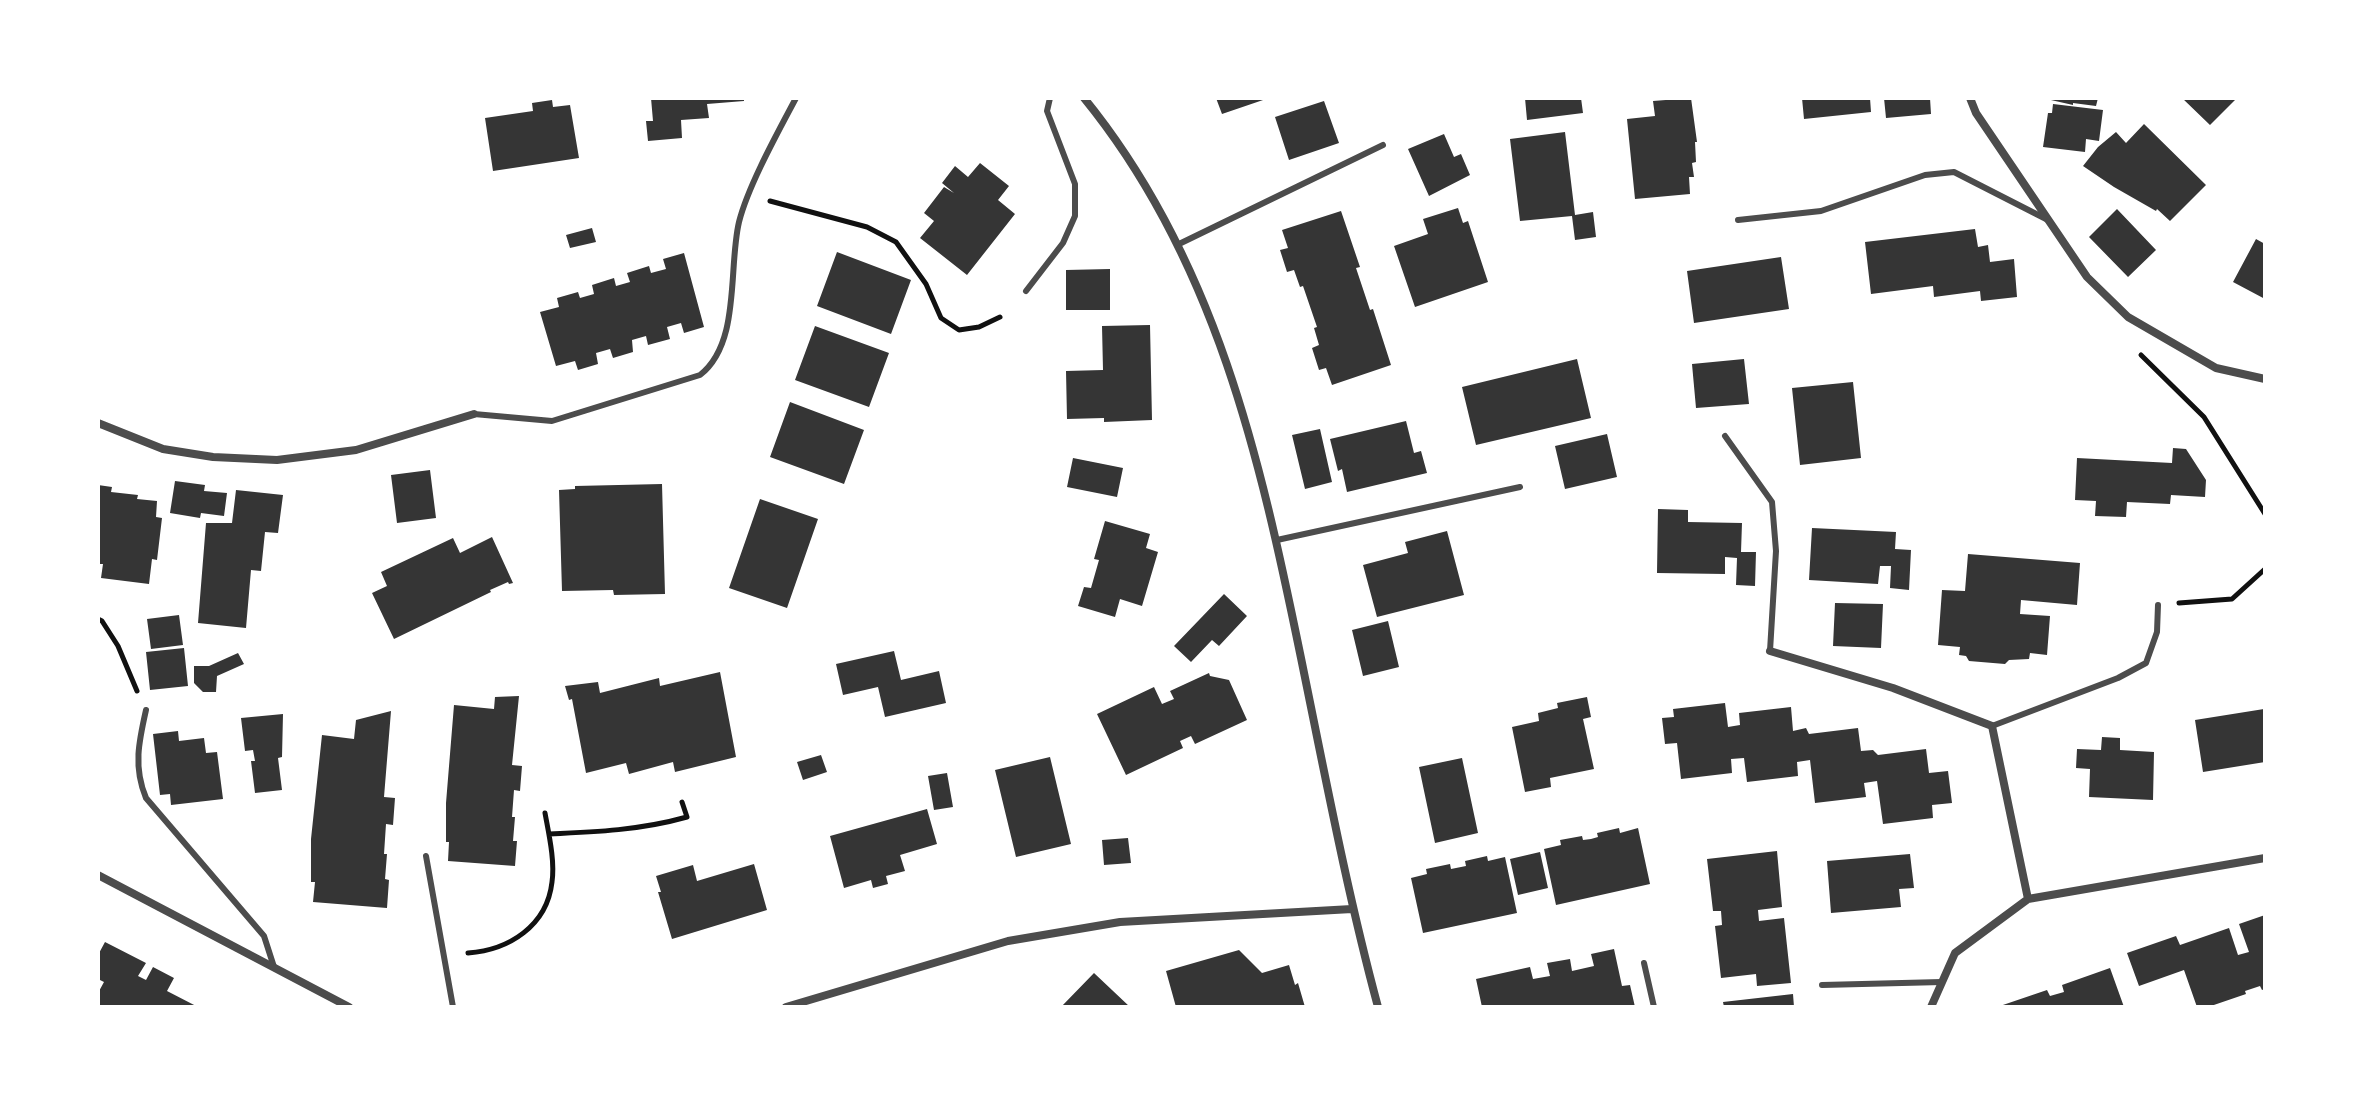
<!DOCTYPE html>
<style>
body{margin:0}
#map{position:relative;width:2363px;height:1105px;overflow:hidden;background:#fff;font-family:Raleway,sans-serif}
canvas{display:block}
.frame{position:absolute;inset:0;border:100px solid #fff;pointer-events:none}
</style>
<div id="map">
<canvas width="2363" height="1105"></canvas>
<div class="frame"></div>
</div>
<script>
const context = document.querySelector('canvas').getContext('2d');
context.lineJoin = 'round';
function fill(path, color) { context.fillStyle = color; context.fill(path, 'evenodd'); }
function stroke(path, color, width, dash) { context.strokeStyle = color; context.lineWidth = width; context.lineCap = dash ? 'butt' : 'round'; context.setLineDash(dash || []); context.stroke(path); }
fill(new Path2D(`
 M651,98h93v3l-37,3 2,14 -28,2 1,18 -34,3 -2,-20h7z
 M1216,98h50v1l-44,15z
 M1525,98h56l2,15 -56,7z
 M1691,98l6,44h-2l1,20 -4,1 2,14h-5l1,17 -55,5 -8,-80 28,-3 -2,-15z
 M1802,98h68l1,14 -67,7z
 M1884,98h46l1,16 -45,4z
 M2042,98h56l-2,8 -23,-3v2z
 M2182,98h55l-27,27z
 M552,100l1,7 17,-2 9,53 -86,13 -8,-53 48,-7 -1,-8z
 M1324,101l15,42 -50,17 -14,-43z
 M2053,104l50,6 -4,31 -13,-2 -1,13 -42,-5 5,-34h4z
 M2144,124l62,61 -36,36 -13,-12 -1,2 -42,-24 -31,-21 15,-19 18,-15 10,11z
 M1565,132l10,83 18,-3 3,25 -21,3 -3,-24 -52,5 -10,-82z
 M1444,134l10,23 7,-3 9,21 -41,21 -21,-47z
 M980,163l29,23 -11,14 17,14 -48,61 -47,-37 14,-17 -10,-8 20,-26 10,6 -12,-10 13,-17 13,11z
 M1458,208l5,15 5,-2 20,61 -73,25 -21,-61 34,-12 -5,-15z
 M2117,209l39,41 -28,27 -39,-40z
 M1341,211l19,56 -4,1 14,42 3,-1 18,56 -59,20 -6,-17 -7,2 -7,-22 7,-3 -5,-17 3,-1 -14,-41 -3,1 -6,-17 -7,2 -7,-22 8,-2 -6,-18z
 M592,228l4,14 -26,6 -4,-13z
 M1975,229l3,18 10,-2 2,17 24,-3 3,38 -36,4 -1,-10 -46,6 -1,-11 -62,8 -6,-52z
 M2256,239l9,5v55l-32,-17z
 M837,252l74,28 -20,54 -74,-28z
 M684,253l20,74 -20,6 -3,-10 -14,4 3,12 -22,6 -2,-9 -14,4 1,12 -20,6 -3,-9 -14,4 2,11 -20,6 -3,-9 -19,5 -16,-54 19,-5 -2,-9 21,-6 2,6 14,-4 -2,-9 22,-7 2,8 14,-4 -3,-9 22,-7 2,7 15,-4 -3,-10z
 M1781,257l8,52 -95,14 -7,-52z
 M1110,269v41h-44v-40z
 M1150,325l2,95 -48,2v-4l-37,1 -1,-48 37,-1 -1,-44z
 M815,326l74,27 -20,54 -74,-27z
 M1577,359l14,59 -115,27 -14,-58z
 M1744,359l5,45 -53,4 -4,-44z
 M1853,382l8,76 -61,7 -8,-77z
 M790,402l74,28 -20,54 -74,-27z
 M1406,421l8,32 7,-2 6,22 -80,19 -5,-23 -4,2 -8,-32z
 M1320,429l12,53 -27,7 -13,-54z
 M1607,434l10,43 -52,12 -10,-43z
 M2173,448l13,1 20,31 -1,17 -34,-2 -1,9 -43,-2 -1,15 -31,-1 1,-15 -21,-1 2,-42 95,5z
 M1073,458l50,10 -6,29 -50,-10z
 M430,470l6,48 -39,5 -6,-48z
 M175,481l30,4 -1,6 23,2 -3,23 -23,-3 -1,5 -30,-5z
 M662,484l3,110 -51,1 -1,-5 -51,1 -3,-101 16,-1v-3z
 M98,485l14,2 -1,5 27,3 -1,4 20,2 -1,16 6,1 -5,42 -5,-1 -3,25 -48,-6 2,-14h-5z
 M236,490l47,5 -5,38 -13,-1 -4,39 -10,-1 -5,58 -48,-5 8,-100h26z
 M760,499l58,20 -31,89 -58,-20z
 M1658,509l30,1v12l54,1 -1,29h15l-1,34 -19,-1 1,-27 -12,-1v17l-68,-1z
 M1105,521l45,13 -4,14 12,4 -16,54 -22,-7 -5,18 -37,-11 6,-19 7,1 8,-28 -5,-1z
 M1812,528l84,4 -1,17 16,1 -2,40 -19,-2 1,-22h-11l-2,18 -69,-4z
 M1447,531l17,64 -87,22 -14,-52 45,-12 -3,-11z
 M492,537l21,46 -4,1 -1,-2 -18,8 1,2 -97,47 -22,-46 15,-7 -6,-14 72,-34 7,15z
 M1968,554l112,9 -3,42 -56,-5 -1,14 30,2 -3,39 -17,-2 -1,6 -20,1 -4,4 -36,-3 -3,-5 -7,-1 1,-8 -22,-2 4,-55 23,1z
 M1224,594l23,22 -28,30 -7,-6 -21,22 -17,-16z
 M1835,603l48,1 -2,44 -48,-2z
 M179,615l4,30 -32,4 -4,-30z
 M1388,621l11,46 -36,9 -11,-46z
 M184,648l4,38 -38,4 -4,-38z
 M894,651l7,29 38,-9 7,32 -61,14 -7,-30 -35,8 -7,-31z
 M238,653l6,11 -27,12 -1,16h-13l-9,-9v-17h15z
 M720,672l16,85 -61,15 -2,-10 -44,12 -3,-11 -40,10 -14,-74 -3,1 -4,-14 33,-4 2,11 59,-15 1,8z
 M1209,673l1,3 19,4 18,40 -52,24 -4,-8 -11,5 3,7 -57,27 -29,-61 57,-27 8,17 12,-5 -4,-8z
 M519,696l-7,69 10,1 -2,25 -6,-1 -2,27h3l-2,24h4l-2,25 -67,-5 1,-19h-3v-39l8,-98 40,4 1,-12z
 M1587,697l4,20 -8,2 11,50 -44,9 1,9 -26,5 -13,-65 27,-6 -1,-8 20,-5 -1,-5z
 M1725,703l3,24 12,-2 -1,-12 52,-6 2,24 13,-3 3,6 49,-6 3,23 12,-1 5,5 48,-6 3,24 19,-2 4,32 -20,2 1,13 -50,6 -6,-43 -13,2 2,14 -51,6 -5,-43 -13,2 1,14 -51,6 -3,-24 -13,1 1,14 -51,6 -4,-36 -12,1 -3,-26 12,-1 -1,-8z
 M2264,709l1,53 -62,10 -8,-52z
 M391,711l-7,86 11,1 -2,27 -7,-1 -2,30h3l-2,25 4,1 -2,28 -74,-6 2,-20h-4v-43l11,-104 32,4 2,-19z
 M283,714l-1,43 -4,1 4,32 -27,3 -4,-32h4l-2,-11 -8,1 -4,-33z
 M178,731l1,10 25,-3 2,15 11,-1 6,47 -52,6 -1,-11 -10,1 -7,-61z
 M2102,737l18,1v12l34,2 -1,48 -64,-3 1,-28 -14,-1 1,-19 24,1z
 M821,755l6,17 -24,8 -6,-18z
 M1050,757l21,87 -55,13 -21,-87z
 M1462,758l16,75 -43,10 -16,-76z
 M947,773l6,34 -19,3 -6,-34z
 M927,809l10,35 -37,11 5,16 -19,5 2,8 -15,4 -2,-8 -27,8 -14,-52z
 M1619,828l1,5 18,-5 12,56 -94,21 -12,-56 17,-4 -1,-5 22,-4 1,4 8,-1 7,-2 -1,-4z
 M1128,838l3,25 -27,2 -2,-25z
 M1777,851l5,56 -24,3 1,11 25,-3 7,65 -34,3 -1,-12 -35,4 -6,-52 7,-1 -1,-14h-8l-6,-52z
 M1540,852l8,36 -30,7 -8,-36z
 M1910,854l4,34 -15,1 2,18 -70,6 -4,-52z
 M1487,856l1,5 17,-4 12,56 -94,20 -12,-55 16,-4 -1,-5 24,-5 1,5 15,-3 -1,-5z
 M754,864l13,46 -95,29 -14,-47h3l-5,-16 37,-11 4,16z
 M2265,915v74l-3,1 -2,-4 -15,5 1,3 -38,13h-11l-13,-37 -45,16 -12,-33 49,-17 4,9 49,-17 9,27 11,-3 -10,-28z
 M105,942l41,21 -8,13 8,4 7,-13 21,11 -7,13 31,16h-100v-14l6,-11 -6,-3v-24z
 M1614,949l8,37 8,-1 5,22h-153l-6,-28 54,-12 3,12 17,-3 -3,-13 23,-4 2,12 22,-5 -3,-12z
 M1239,950l23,23 27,-8 6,20 3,-2 7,24h-129l-10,-36z
 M2110,968l14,39h-127l50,-17 3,6 14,-4 -2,-7z
 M1094,973l36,34h-69z
 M1793,994l1,13h-70l-1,-5z`), '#353535');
stroke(new Path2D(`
 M770,201l97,26 29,15 30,42 15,34 18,12 20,-3 21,-10
 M2141,355l63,62 61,97
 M2179,603l53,-4 33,-30
 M98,619l4,2 16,25 19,45
 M549,834c47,-2 92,-4 138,-17l-5,-15
 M468,953c41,-3 79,-27 84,-71 3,-21 -3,-47 -7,-69`), '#111', 5);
stroke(new Path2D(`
 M1738,220l83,-9 104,-36 29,-3 94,48
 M1179,244l204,-99
 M1026,291l37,-48 12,-27v-32l-28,-73 3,-13
 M474,414l78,7 148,-46c41,-32 28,-107 39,-153 9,-36 39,-90 57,-124
 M1725,436l47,66 4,49 -6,100
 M1277,540l243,-53
 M146,710c-7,31 -13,57 0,88l118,138 10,31
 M1992,726l126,-48 28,-15 11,-31 1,-27
 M426,856l27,151
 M1644,963l10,44
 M1822,985l120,-3`), '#4c4c4c', 6);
stroke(new Path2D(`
 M1084,98c132,162 176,360 217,560 24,117 46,234 77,349
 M1970,98l6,15 111,164 41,40 88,51 49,11
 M98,423l65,26 50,8 64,3 79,-10 118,-36
 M1770,651l123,37 99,38 36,173
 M98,875l251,132
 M786,1007l222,-66 112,-19 232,-13
 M1931,1007l24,-54 73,-54 237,-41`), '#4c4c4c', 8);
</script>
